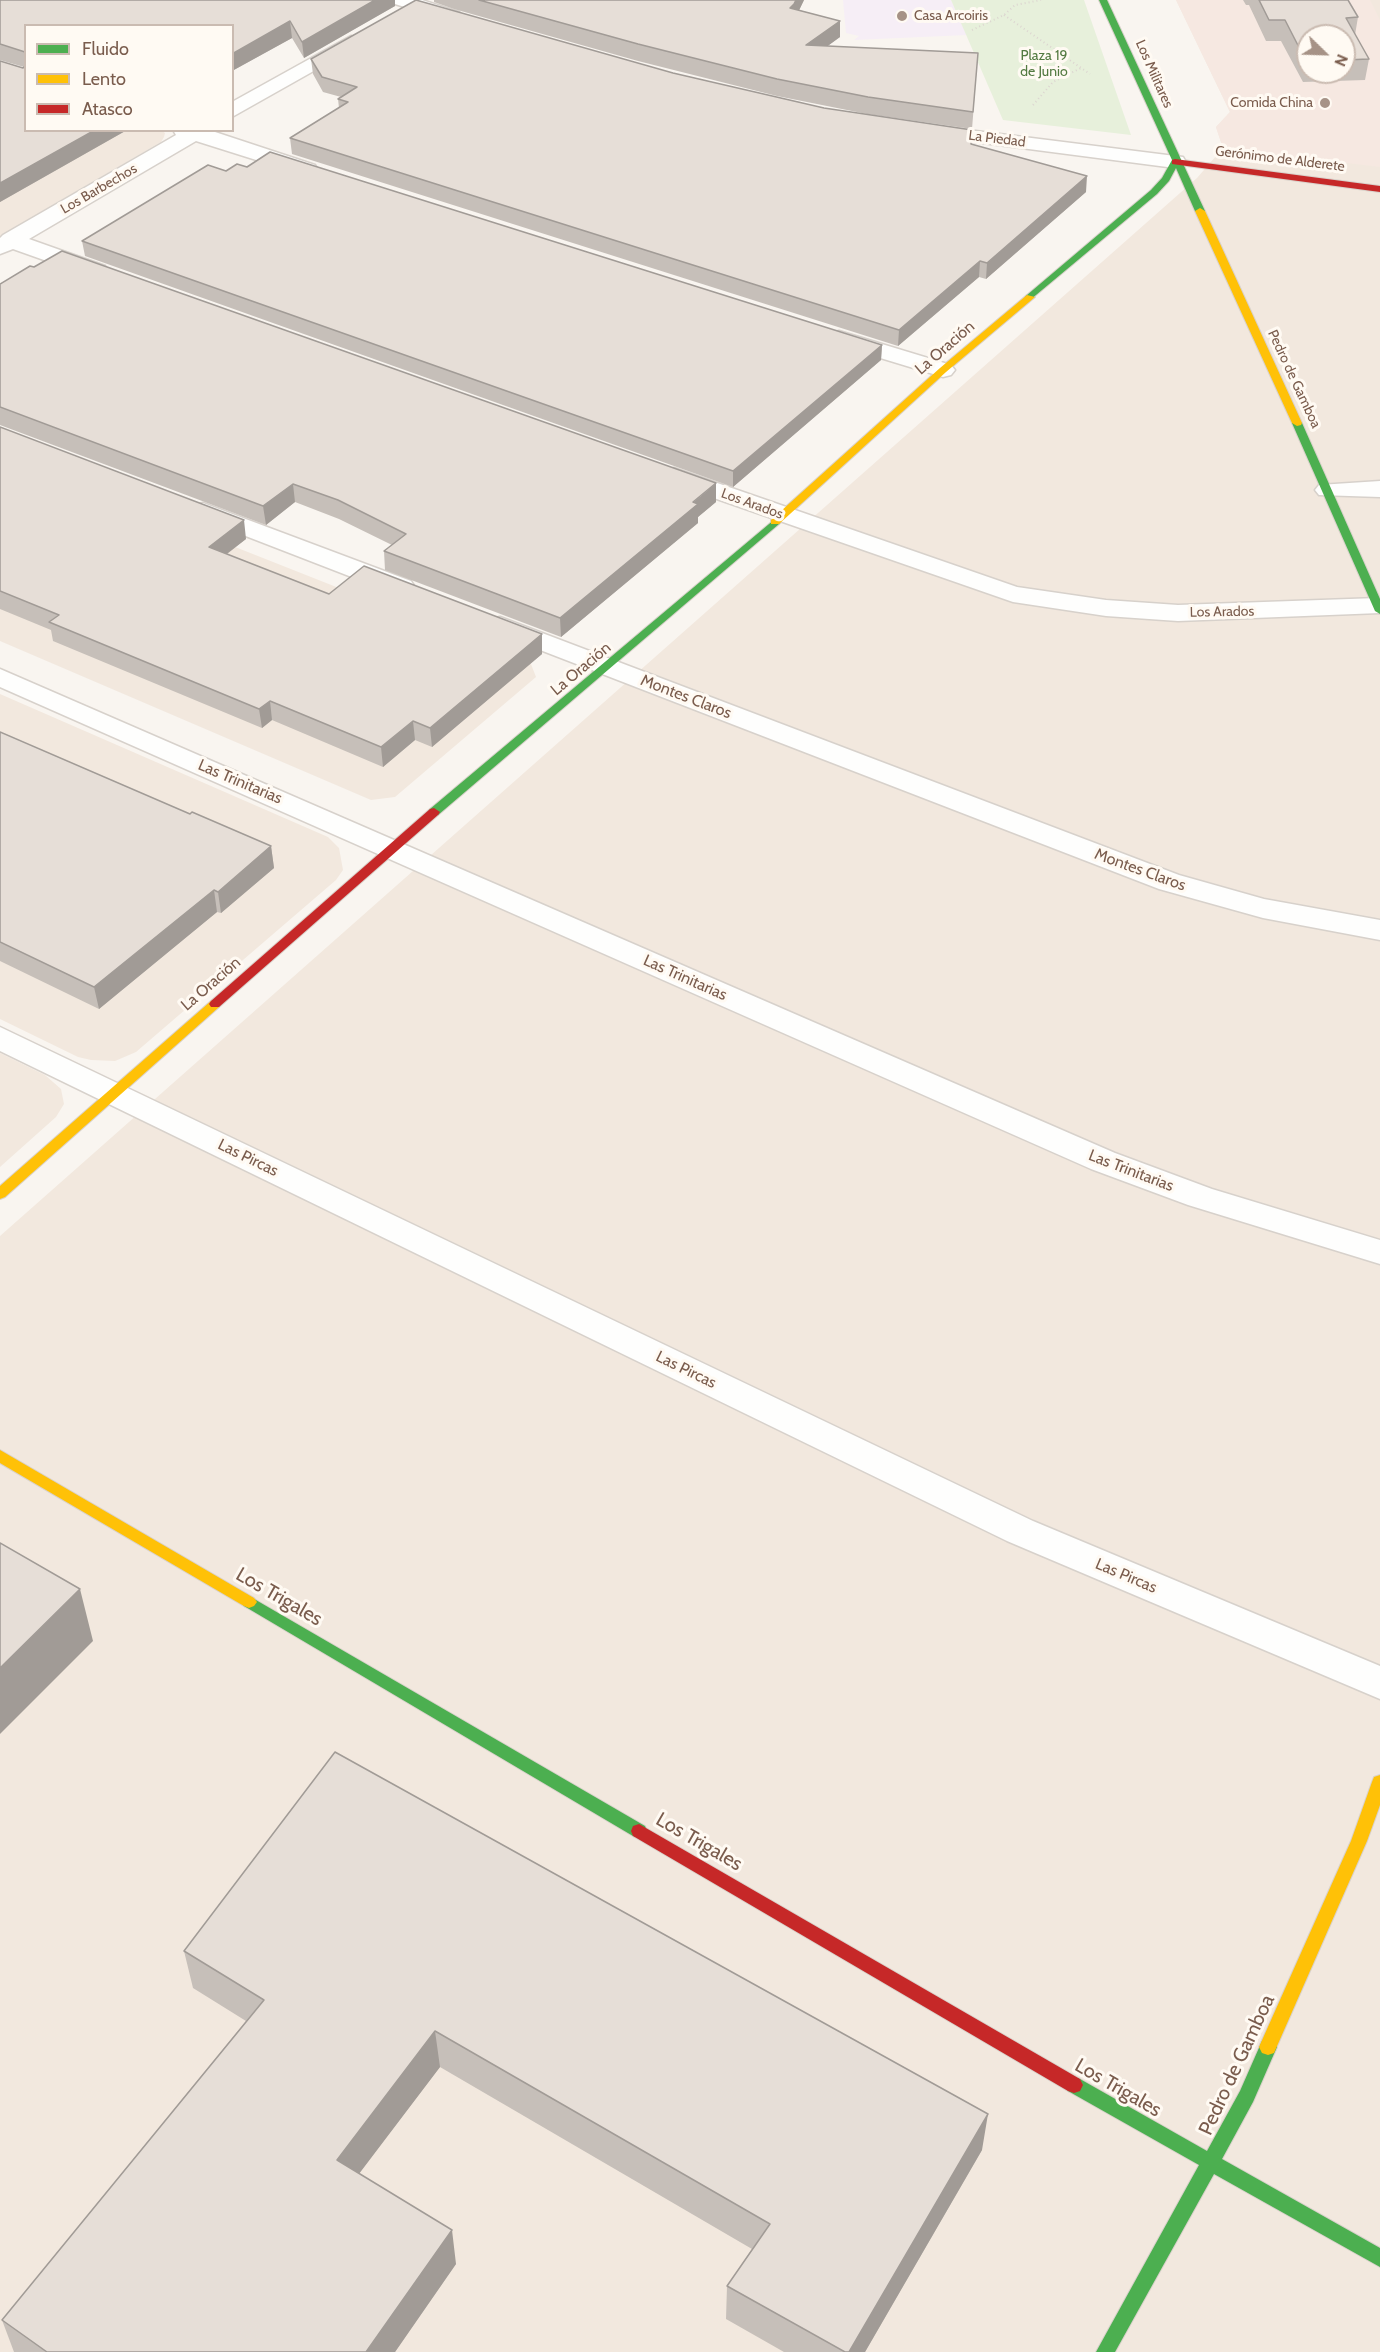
<!DOCTYPE html>
<meta charset="utf-8">
<style>
body{margin:0}
#map{position:relative;width:1380px;height:2352px;overflow:hidden;background:#f9f5f0;font-family:Cabin,sans-serif}
canvas{display:block}
.legend{position:absolute;left:24px;top:24px;width:210px;height:108px;box-sizing:border-box;background:#fffaf3;border:2px solid #cabbb1;margin:0;padding:8px 10px;list-style:none;font-size:18px;color:#7a5c4d}
.legend li{display:flex;align-items:center;gap:12px;height:30px}
.legend b{width:30px;border:2px solid #cabbb1}
.north{position:absolute;left:1296px;top:24px;width:60px;height:60px;box-sizing:border-box;background:#fffaf3;border:2px solid #cabbb1;border-radius:50%;rotate:113deg;font-size:16px;font-weight:700;line-height:24px;text-align:center;color:#7a5c4d}
.north::after{content:'';display:block;margin:auto;width:21px;height:27px;background:#a69286;clip-path:polygon(50% 0,100% 100%,50% 72%,0 100%)}
</style>
<div id="map">
<canvas width="1380" height="2352"></canvas>
<ul class="legend">
<li><b style="height:8px;background:#4caf50"></b>Fluido</li>
<li><b style="height:8px;background:#ffc107"></b>Lento</li>
<li><b style="height:8px;background:#c62828"></b>Atasco</li>
</ul>
<div class="north">N</div>
</div>
<script>
const context = document.querySelector('canvas').getContext('2d');
context.lineJoin = 'round';
function fill(path, color) { context.fillStyle = color; context.fill(path, 'evenodd'); }
function stroke(path, color, width, dash) { context.strokeStyle = color; context.lineWidth = width; context.lineCap = dash ? 'butt' : 'round'; context.setLineDash(dash || []); context.stroke(path); }
function write(font, color, halo, rows, align = 'center') {
  context.font = font + ' Cabin,sans-serif'; context.lineWidth = 6; context.setLineDash([]); context.textBaseline = 'middle'; context.strokeStyle = halo; context.fillStyle = color; for (const [text, x, y, turn = 0] of rows) {
    context.save(); context.translate(x, y); context.rotate((+turn || 0) * Math.PI / 180); context.textAlign = isNaN(turn) ? turn : align; if (halo) context.strokeText(text, 0, 0); context.fillText(text, 0, 0); context.restore();
  }
}
fill(new Path2D(`
 M1176,0h204v2352h-1380v-1116l1197,-1058 26,-30 -7,-21 14,-15zM1308,36h36v36h-36z
 M0,75l26,55h135l4,3 -1,4 -3,5 -161,94z
 M0,454l531,210 5,13 -141,120 -24,3 -371,-159z
 M0,694l328,143 11,11 4,22 -7,10 -200,172 -21,9 -24,-1 -13,-3 -78,-38z
 M0,1053l45,22 16,14 3,15 -8,13 -56,50z`), '#f2e8de');
fill(new Path2D(`
 M1176,0h194l10,20v147l-157,-19 -7,-21 14,-15zM1308,36h36v36h-36z`), '#f6e8e1');
fill(new Path2D(`
 M843,0h108l16,35 -113,5 5,-4 -13,-3z`), '#f6eef6');
fill(new Path2D(`
 M951,0h133l47,135 -128,-15z`), '#e7f0db');
const street = new Path2D(`
 M392,0h30l37,12 3,4 -3,4 -7,2 -57,-18z
 M351,36l7,2 3,4 -3,4 -126,71v-15z
 M928,125l247,31 8,1 3,5 -3,5 -8,1 -254,-33 -4,-4 4,-4z
 M173,130h36l106,35 3,5 -3,5 -8,1 -111,-35 -167,98 76,27 3,5 -3,5h-16l-76,-27 -13,5v-16l3,-3 173,-100z
 M839,331l112,34 4,5 -4,5 -8,2 -112,-34 -4,-5 4,-5z
 M674,468l343,119 89,13 72,5 200,-7 2,15 -202,8 -72,-5 -93,-14 -348,-121 -4,-5 4,-5z
 M1380,481v16l-61,-2 -4,-5 4,-5z
 M203,503l208,78 4,6 -4,6 -9,2 -9,-2 -199,-77 -4,-5 4,-5z
 M500,617l679,258 85,24 116,21v20l-117,-22 -104,-29 -668,-258 -4,-6 4,-6z
 M0,669l1115,484 97,36 168,51v24l-192,-59 -97,-36 -1091,-482z
 M0,1027l1033,494 347,145v33l-373,-158 -1007,-490z`);
const fast = new Path2D(`
 M1099,0h8l98,211 -5,3 -5,-3 -19,-43 -7,13 -12,13 -127,106 -5,-3 2,-2 124,-105 11,-12 10,-18z
 M1297,420l5,3 78,176v15l-5,-3 -83,-188z
 M775,519l5,3 -1,2 -341,291h-8l-2,-3 2,-3z
 M249,1596l396,230 2,5 -2,5 -6,2 -6,-2 -389,-230 -3,-4 3,-4z
 M1268,2039l6,2 3,6 -24,55 -31,57 158,89v19l-166,-93 -99,178h-19l103,-187 -131,-74 -3,-6 3,-6 6,-2 6,2 127,72 33,-60 22,-50z`);
const slow = new Path2D(`
 M1200,208l5,3 97,212 -1,2 -4,1 -5,-3 -97,-212z
 M1027,295l8,2 -89,75 -167,152h-8v-4l169,-152z
 M215,1000l6,4 -2,3 -214,190 -5,2v-13l211,-185z
 M0,1450l254,148 3,4 -3,4 -5,2 -5,-2 -244,-143z
 M1380,1775v30l-13,36 -93,212 -6,2 -6,-2 -3,-6 92,-206 21,-59 2,-5z`);
const jam = new Path2D(`
 M1175,159l205,27v6l-208,-28v-4z
 M434,808l6,4 -2,3 -219,192h-8l-2,-3 2,-3 219,-192z
 M639,1824l441,255 3,6 -3,6 -6,2 -6,-2 -435,-255 -2,-5 2,-5z`);
stroke(street, '#d7d1cb', 3);
stroke(fast, '#d9d2cb', 2);
stroke(slow, '#d9d2cb', 2);
stroke(jam, '#d9d2cb', 2);
stroke(new Path2D(`
 M1004,15l86,59
 M972,30l32,-15 11,-10 26,-5
 M1033,105l20,-23 28,-14`), '#dcd5d0', 2, [1, 3]);
fill(street, '#fefefd');
fill(fast, '#4caf50');
fill(slow, '#ffc107');
fill(jam, '#c62828');
fill(new Path2D(`
 M0,0h395v6l-91,52 -12,-20 -60,33v-45l-105,104 -127,72v-141l23,7 1,-1 -24,-7z
 M434,0h370l-5,10 41,11v16l-13,9 151,7 -6,76 -105,-15 -90,-18 -139,-35 -184,-52 -20,-7z
 M1243,0h105l10,17 -3,18 14,24 -4,21 -62,2 -22,-41h-15l-17,-36h-3zM1308,36h36v36h-36z
 M311,59l362,14 298,71 115,48 -100,87 -7,-2 -81,69 -606,-192 -2,-16 49,-30 -1,-9 3,-2 -18,-5 -10,-18z
 M226,171l656,174 -1,15 -148,127 -648,-231 -3,-15z
 M0,284l716,218 -18,15v6l-137,114 -176,-67 -1,-19 8,-6 -53,-26 -44,-17 -29,23 -266,-100z
 M0,427l246,112 -19,15 102,40 213,40v20l-110,93 -17,-7 -32,27 -111,-47 -10,8 -209,-87 -2,-11 -51,-21z
 M0,732l190,82 81,32 3,22 -53,45 -4,-1 -118,97 -99,-48z
 M184,1951l798,199 -117,202h-81l-58,-33 1,-33 25,-37 -312,-182 -81,106 97,91 -61,88h-381l-12,-32 244,-299 -53,-33z`), '#c6bfb9');
fill(new Path2D(`
 M375,0h20v6l-91,52 -2,-16z
 M796,0h8l-10,21 -4,-13z
 M290,21l2,17 -60,33v-17z
 M840,21v16l-34,25v-17z
 M95,130h32l-127,72v-19z
 M1087,176l-1,16 -100,87 1,-16z
 M980,261l-1,16 -81,69 1,-16z
 M882,345l-1,15 -148,127v-16z
 M716,483v19l-18,15v6l-137,114 -1,-19z
 M293,484l2,18 -29,23 -3,-19z
 M244,520l2,19 -35,27 -2,-19z
 M542,634v20l-110,93 -2,-19z
 M270,701l2,19 -10,8 -3,-19z
 M413,721l2,19 -32,27 -2,-20z
 M271,846l3,22 -53,45 -3,-21z
 M214,890l3,22 -118,97 -5,-22z
 M80,1589l13,52 -93,93v-66z
 M435,2031l5,36 -97,128 -6,-35z
 M988,2114l-6,36 -117,202h-16z
 M452,2230l4,34 -61,88h-29z`), '#a19b96');
const building = new Path2D(`
 M0,0h375l-73,42 -12,-21 -58,33v-28h-206v104h69l-95,53v-122l23,7 2,-2v-14l-25,-8z
 M416,0l257,73 151,35 148,22 -1,14 116,32 -100,87 -7,-2 -81,69 -609,-192 58,-36 -10,-3 19,-12 -35,-10 -11,-18z
 M479,0h317l-2,4 -4,4 50,13 -34,24 172,8 -5,59 -105,-15 -91,-18 -139,-35z
 M1259,0h89l10,17 -12,1 23,41 -25,1v-24h-36v25h-2l-21,-41h-16z
 M270,152l612,193 -149,126 -651,-230 126,-76 18,6 11,-7 10,3z
 M62,251l654,232 -23,19 5,2 -138,114 -176,-67 22,-17 -68,-34 -45,-16 -30,22 -263,-99v-123l30,-18 4,1z
 M0,427l244,93 -35,27 120,47 35,-28 178,68 -112,94 -17,-7 -32,26 -111,-46 -11,8 -210,-87 10,-7 -59,-24z
 M0,732l190,82 2,-2 79,34 -53,46 -4,-2 -120,97 -94,-45z
 M0,1543l80,46 -80,79z
 M335,1752l653,362 -139,238h-4l-118,-66 43,-62 -335,-193 -98,129 115,70 -86,122h-319l-45,-32 262,-320 -80,-49z`);
fill(building, '#e6ded7');
stroke(building, '#a19b96', 1.5);
for (const [x, y, r, color] of [
 [902,16,6,"#a69286"],
 [1325,103,6,"#a69286"]
]) { const dot = new Path2D(); dot.arc(x, y, r, 0, 2 * Math.PI); context.fillStyle = color; context.fill(dot); stroke(dot, '#fffaf3', 2); }
write('14px', '#7a5c4d', '#fffaf3', [
 ["Casa Arcoiris",914,16],
 ["Comida China",1313,103,"right"]
], 'left');
write('14px', '#537a41', '#fffaf3', [
 ["Plaza 19",1044,56],
 ["de Junio",1044,72]
]);
write('14px', '#7a5c4d', '#fffaf3', [
 ["Los Militares",1154,74,66],
 ["La Piedad",997,139,7],
 ["Gerónimo de Alderete",1280,159,7],
 ["Los Barbechos",99,189,-30],
 ["Pedro de Gamboa",1294,379,65],
 ["Los Arados",752,504,20],
 ["Los Arados",1222,612,-1]
]);
write('16px', '#7a5c4d', '#fffaf3', [
 ["La Oración",945,348,-41],
 ["La Oración",581,669,-40],
 ["Montes Claros",686,697,21],
 ["Las Trinitarias",240,782,23],
 ["Montes Claros",1140,870,20],
 ["Las Trinitarias",685,978,24],
 ["La Oración",211,984,-41],
 ["Las Pircas",248,1158,26],
 ["Las Trinitarias",1131,1171,21],
 ["Las Pircas",686,1370,26],
 ["Las Pircas",1126,1576,23]
]);
write('20px', '#7a5c4d', '#fffaf3', [
 ["Los Trigales",279,1597,30],
 ["Los Trigales",699,1842,30],
 ["Pedro de Gamboa",1237,2065,-65],
 ["Los Trigales",1118,2088,30]
]);
</script>
